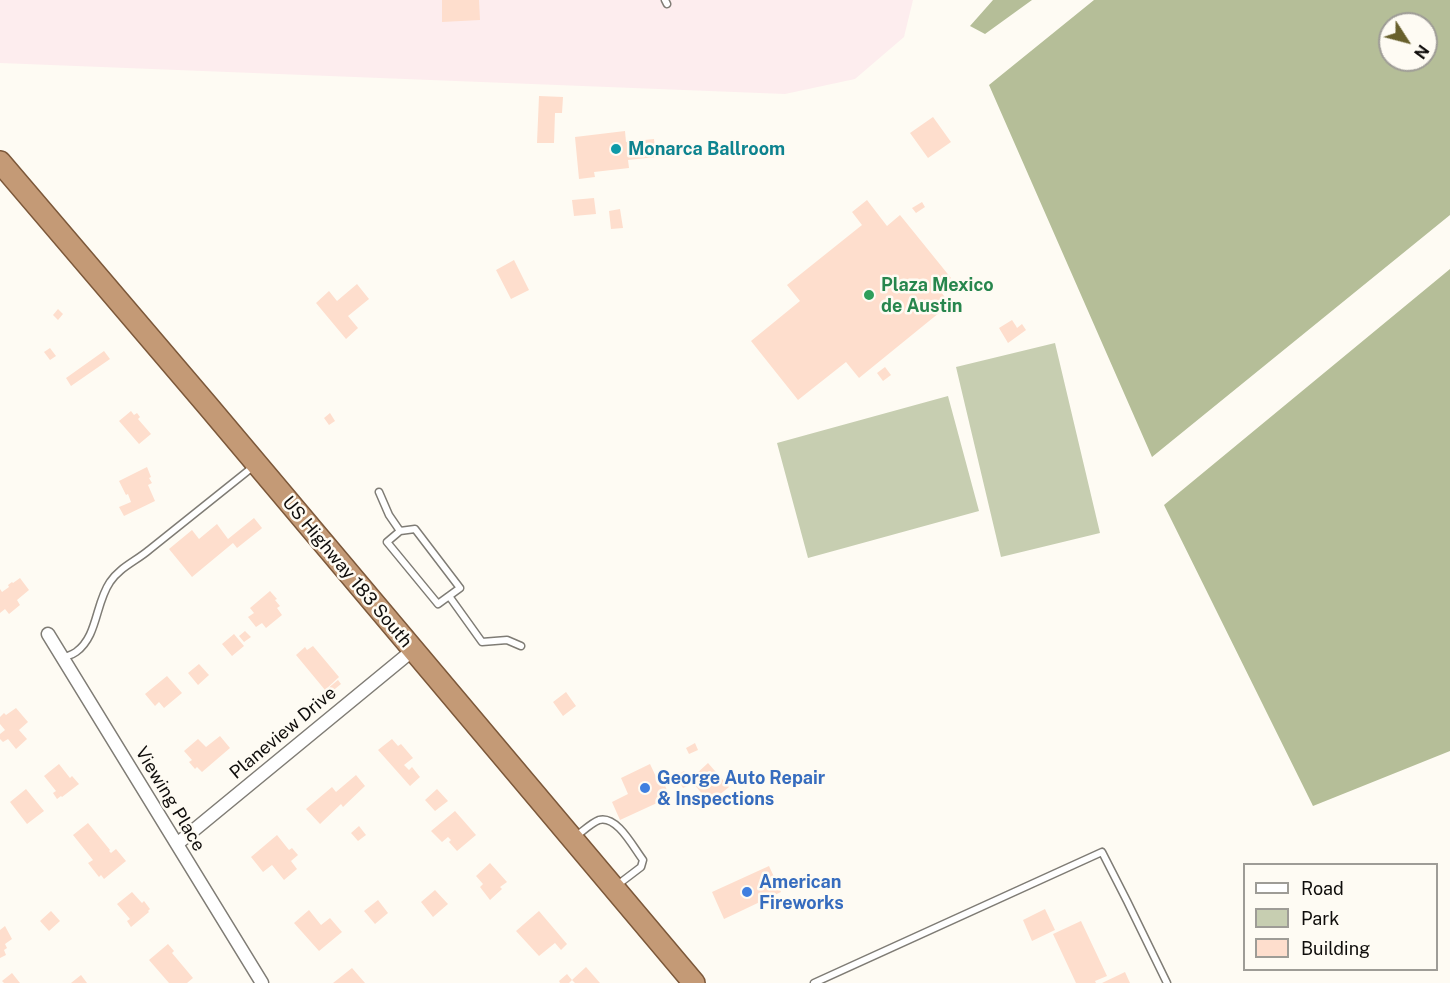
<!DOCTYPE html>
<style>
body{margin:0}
#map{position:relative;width:1450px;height:983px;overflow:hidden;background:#fefbf3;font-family:"Public Sans",sans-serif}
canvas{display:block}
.legend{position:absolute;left:1243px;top:863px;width:195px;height:108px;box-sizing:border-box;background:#fefbf3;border:2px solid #9e9c96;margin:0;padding:8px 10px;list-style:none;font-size:18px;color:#0f0d0b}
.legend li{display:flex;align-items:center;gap:12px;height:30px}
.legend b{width:30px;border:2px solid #9e9c96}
.north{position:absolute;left:1378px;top:12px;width:60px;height:60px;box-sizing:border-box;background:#fefbf3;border:2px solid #9e9c96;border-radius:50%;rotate:126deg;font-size:16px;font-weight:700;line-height:24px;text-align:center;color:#0f0d0b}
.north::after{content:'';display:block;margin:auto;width:21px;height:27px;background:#68602c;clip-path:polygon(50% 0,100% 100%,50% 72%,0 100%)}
</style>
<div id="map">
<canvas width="1450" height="983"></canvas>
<ul class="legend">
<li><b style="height:8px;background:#fff"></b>Road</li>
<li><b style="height:16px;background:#c7ceb1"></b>Park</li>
<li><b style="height:16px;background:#fedecd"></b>Building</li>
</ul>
<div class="north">N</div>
</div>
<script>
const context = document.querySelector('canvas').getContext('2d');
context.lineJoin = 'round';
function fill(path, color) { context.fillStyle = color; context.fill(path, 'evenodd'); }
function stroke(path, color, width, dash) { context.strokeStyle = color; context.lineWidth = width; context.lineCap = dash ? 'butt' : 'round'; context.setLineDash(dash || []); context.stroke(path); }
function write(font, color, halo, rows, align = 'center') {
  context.font = font + ' "Public Sans",sans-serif'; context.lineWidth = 5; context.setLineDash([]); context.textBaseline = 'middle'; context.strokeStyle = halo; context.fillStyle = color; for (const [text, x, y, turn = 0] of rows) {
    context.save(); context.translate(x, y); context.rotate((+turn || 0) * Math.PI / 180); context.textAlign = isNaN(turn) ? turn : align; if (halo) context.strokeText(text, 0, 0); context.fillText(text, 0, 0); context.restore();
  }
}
fill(new Path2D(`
 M0,0h913l-9,37 -49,42 -70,15 -785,-31z`), '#fdedee');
fill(new Path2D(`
 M1055,343l45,190 -99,24 -45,-190z
 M948,396l31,115 -171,47 -31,-115z`), '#c7ceb1');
fill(new Path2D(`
 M993,0h39l-47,34 -15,-8z
 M1094,0h356v215l-298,242 -163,-372zM1390,24h36v36h-36z
 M1450,269v482l-137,55 -149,-301z`), '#b5be98');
fill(new Path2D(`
 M442,0h37l1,20 -38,2z
 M539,96l24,1 -1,16h-7l-1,30h-17z
 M933,117l18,25 -23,16 -18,-25z
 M625,131l1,11 28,-3 2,18 -28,3 1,8 -35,4 1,5 -16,2 -4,-42z
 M594,198l2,16 -22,2 -2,-16z
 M867,200l20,26 13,-11 51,63 -13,10 12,16 -91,74 -13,-16 -48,38 -47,-59 49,-40 -13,-16 75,-60 -10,-13z
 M922,202l3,5 -9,6 -4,-5z
 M620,209l3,19 -12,1 -2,-18z
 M514,260l15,30 -18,9 -15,-29z
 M357,284l12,15 -21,17 10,12 -12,11 -30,-36 13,-12 8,10z
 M58,309l5,5 -5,6 -5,-5z
 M1012,320l4,6 1,2 5,-4 4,6 -18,13 -9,-15z
 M50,348l6,8 -6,4 -6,-8z
 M104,351l6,8 -39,27 -5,-8z
 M885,367l6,8 -8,6 -6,-8z
 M131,411l3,4 3,-2 3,4 -2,2 13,15 -12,10 -20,-23z
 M330,413l5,8 -6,4 -5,-7z
 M147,467l4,10 -2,1 3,5 -4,2 7,16 -31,15 -5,-9 12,-5 -3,-8 -2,1 -7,-14z
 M254,518l8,10 -1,1 -24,19 -4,-5 -41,34 -23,-28 23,-19 7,9 18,-15 11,15z
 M20,578l9,12 -12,10 3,5 -11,9 -4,-5 -5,4v-24l2,3 7,-5 -1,-2 4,-3 1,1z
 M270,591l7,8 -2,1 5,6 -3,2 5,7 -16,13 -4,-5 -6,4 -8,-10 6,-4 -4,-5z
 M245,631l6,6 -7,5 -5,-6z
 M234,634l10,12 -12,10 -10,-12z
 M313,646l26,31 -14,13 -29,-35 9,-8 2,3z
 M199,664l10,11 -11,10 -10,-12z
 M167,676l15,17 -18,15 -5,-6 -4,4 -10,-12z
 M338,680l3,4 -11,9 -3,-4z
 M566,692l10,14 -13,10 -10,-14z
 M16,708l12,14 -9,8 8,9 -11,10 -8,-10 -5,3 -3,-3v-5l5,-4 -5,-6v-7l4,-4 2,2z
 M220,736l10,12 -28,24 -5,-5 -2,2 -6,-7 3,-2 -8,-9 14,-12 8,8z
 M392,739l6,7 3,-2 12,14 -9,7 5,5 3,-3 8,10 -10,9 -32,-36z
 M695,743l3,7 -9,4 -3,-6z
 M708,763l21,24 -15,12 -5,-6 -5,3 -11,-13 5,-5 -3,-3z
 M59,764l11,14 2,-2 7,8 -17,13 -1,-1 -4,3 -4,-6 3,-2 -12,-15z
 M650,764l8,17 4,-2 8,18 -50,23 -8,-18 16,-8 -7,-16z
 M684,771l7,13 -8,4 -7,-12z
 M356,775l9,11 -22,21 -2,-3 -21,20 -14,-15 26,-22 4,5z
 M26,789l18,22 -17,13 -17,-22z
 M437,789l11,12 -13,10 -10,-11z
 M455,811l21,24 -19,16 -8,-9 2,-2 -3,-3 -6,5 -11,-11z
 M88,823l22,27 -1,1 2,2 5,-4 10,12 -22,18 -3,-4 -2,2 -11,-14 5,-3 -20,-25z
 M359,826l7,9 -8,6 -7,-8z
 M277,835l12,15 3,-2 6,7 -7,6 6,8 -13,11 -12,-15 -9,7 -12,-15z
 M490,863l17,19 -7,5 2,2 -12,11 -10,-13 3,-3 -7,-8z
 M769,866l12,26 -57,27 -12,-27z
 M435,890l13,14 -15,13 -12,-15z
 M132,892l10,11 2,-2 6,8 -2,2 1,1 -18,15 -4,-6 3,-2 -13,-15z
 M378,900l10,13 -13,11 -11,-13z
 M1045,909l10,21 -23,11 -9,-21z
 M309,910l12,15 9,-7 12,14 -23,19 -25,-28z
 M51,911l9,10 -11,10 -9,-10z
 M539,911l28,33 -6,6 -6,-7 -16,13 -23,-25z
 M1081,921l26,55 -12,5 1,2h-20l-23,-49z
 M5,926l7,13 -7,5 2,4 -3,2 2,5 -6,3v-28z
 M168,944l6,7 -2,2 21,25 -6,5h-18l-20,-23z
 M586,967l14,16h-25l-3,-3z
 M352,968l13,15h-32z
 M1125,972l5,11h-28z
 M12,973l8,10h-16l-2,-2z
 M567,974l5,6 -3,3h-9l-1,-2z
 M81,975l6,8h-16z`), '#fedecd');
const service = new Path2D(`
 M665,0l2,4
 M379,492l10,23 11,16
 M449,596l11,-8 -45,-59 -15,2 -13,11 51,62 11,-8 33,46 25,-2 14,6
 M63,658c4,-2 9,-3 13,-6 22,-16 19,-48 34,-70 9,-14 26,-21 39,-32 35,-28 70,-56 105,-84
 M575,837c7,-5 16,-14 24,-17 18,-5 34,27 44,40l-2,7 -25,19
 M814,983l288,-131 25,49 40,82`);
const minor = new Path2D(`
 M48,634l214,349
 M177,844l236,-194`);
const trunk = new Path2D(`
 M0,162l208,244 486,577`);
stroke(service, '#7f7c75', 9);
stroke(minor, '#7f7c75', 15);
stroke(trunk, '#7c583a', 24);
stroke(service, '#fff', 6);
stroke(minor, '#fff', 12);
stroke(trunk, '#c49a76', 21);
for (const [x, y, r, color] of [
 [616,149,6,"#0f9aa8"],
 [869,295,6,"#2e9e5b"],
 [645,788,6,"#3f7fe0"],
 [747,892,6,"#3f7fe0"]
]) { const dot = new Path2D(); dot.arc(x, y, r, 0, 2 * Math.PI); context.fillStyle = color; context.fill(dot); stroke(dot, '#fefbf3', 2); }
write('bold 18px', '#0d838f', '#fefbf3', [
 ["Monarca Ballroom",628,149]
], 'left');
write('bold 18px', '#27864d', '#fefbf3', [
 ["Plaza Mexico",881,285],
 ["de Austin",881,306]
], 'left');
write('18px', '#0f0d0b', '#fefbf3', [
 ["US Highway 183 South",347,572,50],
 ["Planeview Drive",283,733,-40],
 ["Viewing Place",170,799,59]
]);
write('bold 18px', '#366cbe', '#fefbf3', [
 ["George Auto Repair",657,778],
 ["& Inspections",657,799],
 ["American",759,882],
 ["Fireworks",759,903]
], 'left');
</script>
